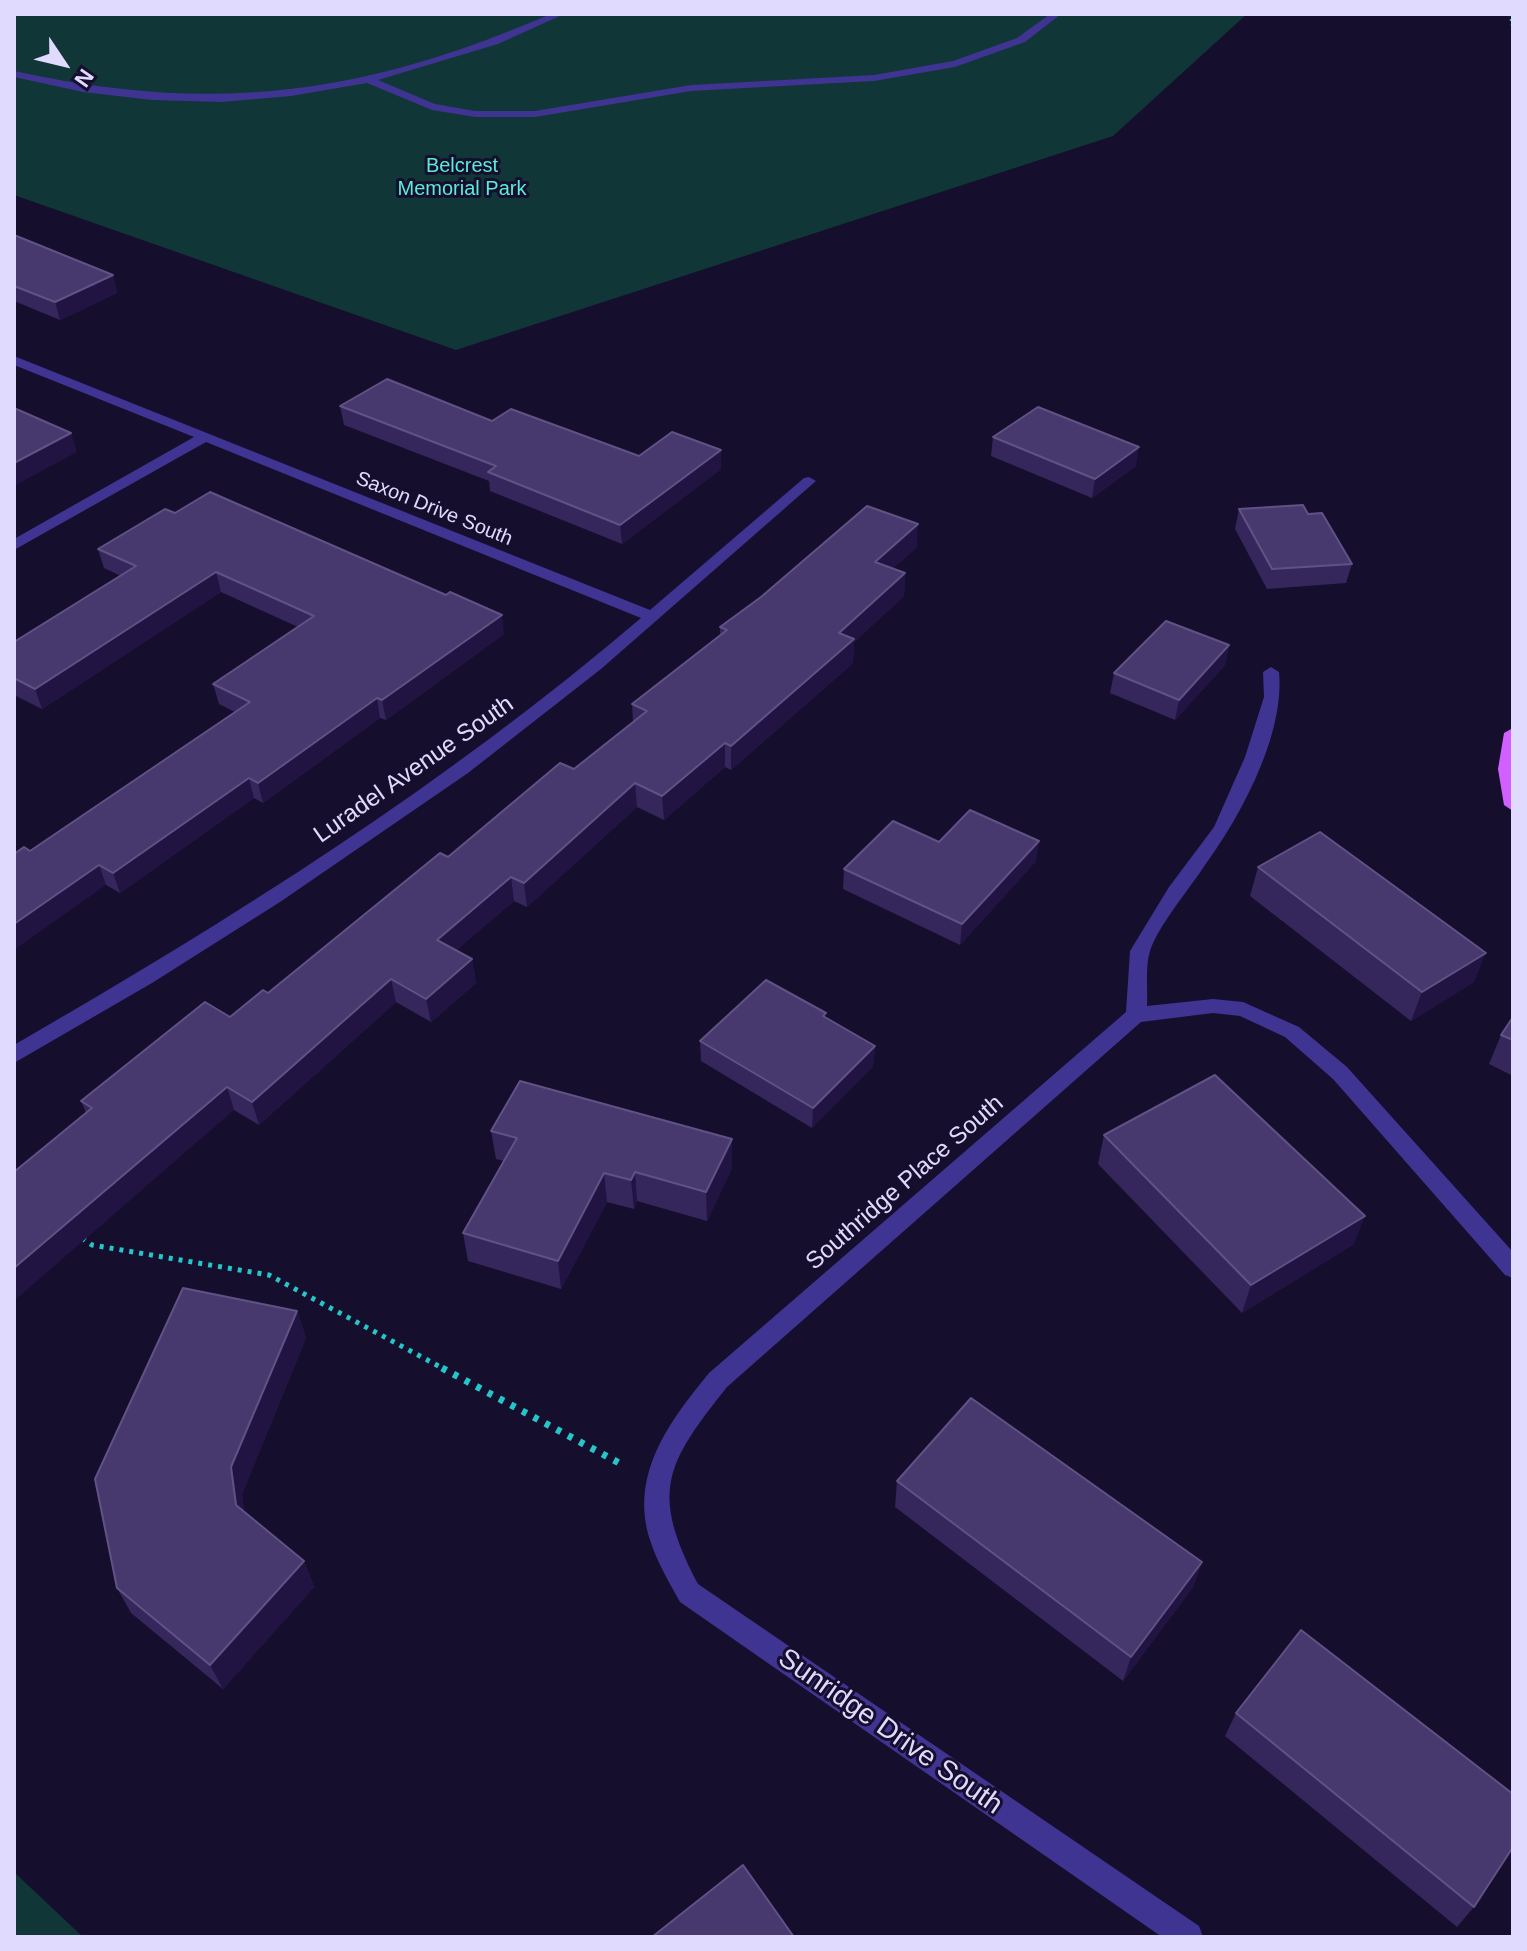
<!DOCTYPE html>
<style>
body{margin:0}
#map{position:relative;width:1527px;height:1951px;overflow:hidden;background:#160e2d;font-family:Helvetica,sans-serif}
canvas{display:block}
.frame{position:absolute;inset:0;border:16px solid #e1daff;pointer-events:none}
.north{position:absolute;left:24px;top:24px;width:80px;height:80px;-webkit-text-stroke:6px #160e2d;paint-order:stroke;rotate:125deg;font-size:22px;font-weight:700;line-height:32px;text-align:center;color:#e1daff}
.north::after{content:'';display:block;margin:auto;width:28px;height:36px;background:#e1daff;clip-path:polygon(50% 0,100% 100%,50% 72%,0 100%)}
</style>
<div id="map">
<canvas width="1527" height="1951"></canvas>
<div class="frame"></div>
<div class="north">N</div>
</div>
<script>
const context = document.querySelector('canvas').getContext('2d');
context.lineJoin = 'round';
function fill(path, color) { context.fillStyle = color; context.fill(path, 'evenodd'); }
function stroke(path, color, width, dash) { context.strokeStyle = color; context.lineWidth = width; context.lineCap = dash ? 'butt' : 'round'; context.setLineDash(dash || []); context.stroke(path); }
function write(font, color, halo, rows, align = 'center') {
  context.font = font + ' Helvetica,sans-serif'; context.lineWidth = 6; context.setLineDash([]); context.textBaseline = 'middle'; context.strokeStyle = halo; context.fillStyle = color; for (const [text, x, y, turn = 0] of rows) {
    context.save(); context.translate(x, y); context.rotate((+turn || 0) * Math.PI / 180); context.textAlign = isNaN(turn) ? turn : align; if (halo) context.strokeText(text, 0, 0); context.fillText(text, 0, 0); context.restore();
  }
}
fill(new Path2D(`
 M14,14h1233l-134,122 -657,214 -442,-155z
 M14,1872l69,65h-69z`), '#103637');
stroke(new Path2D(`
 M1510,14l3,14`), '#23c7ca', 3, [2, 3]);
stroke(new Path2D(`
 M82,1238l10,7 177,30 177,95`), '#23c7ca', 5, [4, 6]);
stroke(new Path2D(`
 M442,1368l181,97`), '#23c7ca', 7, [5, 8]);
fill(new Path2D(`
 M551,14h13l-66,30 -120,36 57,24 40,7h60l156,-26 183,-10 79,-14 64,-23 33,-24h11l-36,28 -70,25 -81,14 -183,10 -156,26h-60l-43,-7 -65,-27 -76,13 -69,6 -70,-2 -69,-8 -69,-15v-6c201,44 349,24 537,-57z
 M14,356l636,254 154,-132 5,-1 7,4 -215,188 -133,104 -188,129 -128,81 -138,80v-18c220,-127 434,-262 627,-427l-435,-176 -192,108v-11l180,-102 -180,-72z
 M1271,667l8,5c6,63 -39,146 -76,196 -14,21 -46,60 -53,83 -5,16 -2,39 -3,55l66,-7 30,3 56,25 48,40 166,185v26l-8,-3 -172,-196 -48,-42 -45,-21 -27,-3 -72,9 -414,365c-62,78 -77,105 -29,197l501,342 4,11h-41l-482,-335c-11,-20 -23,-40 -30,-62 -21,-66 20,-119 59,-167l417,-361 4,-61 39,-64 45,-60 31,-70 19,-60 -1,-25z`), '#3f3491');
fill(new Path2D(`
 M1513,728v83l-9,-6 -6,-36 6,-36z`), '#d161ff');
fill(new Path2D(`
 M14,235l99,40 4,18 -57,27 -46,-19z
 M340,406l152,15 147,35 82,13 -99,75 -132,-53 -1,-10 -145,-56z
 M993,437l143,29 -44,32 -101,-42z
 M165,509l339,125 -118,86 -6,-2 -117,85 -9,-5 -134,95 -14,-8 -76,-34 205,-139 -16,-8 -6,-20 85,-57 -77,-35 -179,117 -28,-14v-53l107,-66 -17,-8 -6,-19z
 M1239,509l69,5 44,50 -6,19 -79,6 -32,-60z
 M917,547l-25,22 13,4 -1,23 -50,46 -1,21 -122,107 -6,-3 -61,53 -27,-13 -110,100 -13,-6 -58,49 16,9 4,24 -45,39 -35,-20 -137,123 -25,-15 -148,3 -5,-12 149,-84 38,-24 180,-136 126,-88 59,-47 -1,-18 88,-69v-8z
 M1229,645l-4,20 -50,55 -65,-27 4,-20z
 M939,842l97,19 -76,84 -117,-56 1,-20z
 M1258,867l216,115 -63,39 -161,-125z
 M1513,1017v59l-24,-12 12,-29z
 M826,1018l49,28 -2,20 -61,62 -111,-67 -1,-20z
 M491,1131l241,37 -25,53 -70,-20 -3,8 -27,-7 -46,87 -93,-28 -5,-28 41,-72 -8,-2z
 M1104,1135l250,109 -112,69 -144,-149z
 M297,1311l9,27 -64,156 2,18 60,49 10,26 -91,102 -92,-76 -14,-25z
 M897,1481l305,81 -9,25 -70,94 -228,-174z
 M1236,1713l238,194 -17,20 -232,-191z`), '#35265c');
fill(new Path2D(`
 M113,275l4,18 -57,27 -5,-18z
 M71,433l6,19 -63,34v-23z
 M1139,447l-3,19 -44,32 3,-19z
 M721,450v19l-99,75 -2,-19z
 M918,524l-1,23 -43,38 1,-23z
 M216,572l5,20 -179,117 -7,-20z
 M905,573l-1,23 -50,46 -1,21 -122,107v-24l108,-113z
 M502,615l2,19 -118,86 -4,-20z
 M1229,645l-4,20 -50,55 4,-20z
 M377,698l3,20 -117,85 -5,-20z
 M725,743v24l-61,53 -2,-24z
 M249,778l5,20 -134,95 -7,-20z
 M635,783l2,24 -110,100 -3,-24z
 M1039,841l-3,20 -76,84 2,-21z
 M99,865l7,20 -92,65v-26z
 M511,877l3,24 -73,63 -4,-24z
 M1486,953l-12,29 -63,39 11,-29z
 M472,959l4,24 -45,39 -5,-23z
 M391,979l5,23 -137,123 -7,-23z
 M875,1046l-2,20 -61,62 1,-20z
 M227,1087l7,23 -220,191v-33z
 M732,1139v29l-25,53 -1,-29z
 M635,1172l2,29 -3,8 -3,-29z
 M604,1173l3,29 -46,87 -3,-28z
 M1365,1216l-11,28 -112,69 9,-28z
 M297,1311l9,27 -64,156 5,37 -11,-26 -5,-38z
 M304,1561l10,26 -91,102 -13,-24z
 M1202,1562l-9,25 -70,94 8,-24z`), '#211442');
const building = new Path2D(`
 M14,235l99,40 -58,27 -41,-16z
 M387,379l105,42 19,-12 128,47 33,-24 49,18 -101,75 -132,-53 8,-6 -156,-60z
 M1038,407l101,40 -44,32 -102,-42z
 M14,408l57,25 -57,30z
 M210,492l236,103 4,-3 52,23 -120,85 -5,-2 -119,85 -9,-5 -136,95 -14,-8 -85,59v-70l10,-7 6,4 220,-149 -37,-18 101,-68 -98,-44 -181,117 -21,-11v-36l122,-76 -38,-17 67,-40 10,4z
 M1303,505l5,9 14,-1 30,51 -80,5 -33,-60z
 M867,506l51,18 -43,38 30,11 -66,60 15,6 -123,107 -6,-3 -63,53 -27,-13 -111,100 -13,-6 -74,63 35,19 -46,40 -35,-20 -139,123 -25,-15 -213,181v-96l78,-64 -11,-7 124,-99 25,15 33,-27 5,3 172,-140 8,4 112,-94 14,6 73,-58 -15,-7 95,-74 -7,-3 41,-30z
 M1166,621l63,24 -50,55 -65,-27z
 M970,810l69,31 -77,83 -118,-55 49,-48 46,21z
 M1320,832l166,121 -64,39 -164,-125z
 M766,980l60,33 -3,3 52,30 -62,62 -113,-67z
 M1513,1017v23l-12,-5z
 M1215,1075l150,141 -114,69 -147,-150z
 M520,1081l212,58 -26,53 -71,-20 -4,8 -27,-7 -46,88 -95,-28 54,-95 -26,-7z
 M183,1288l114,23 -66,156 5,38 68,56 -94,104 -93,-77 -22,-109z
 M971,1398l231,164 -71,95 -234,-176z
 M1301,1630l212,164v53l-39,60 -238,-194z
 M743,1865l51,72h-142z`);
fill(building, '#47396e');
stroke(building, '#605284', 2);
write('20px', '#58edd4', '#160e2d', [
 ["Belcrest",462,166],
 ["Memorial Park",462,189]
]);
write('20px', '#e1daff', '#160e2d', [
 ["Saxon Drive South",434,509,22]
]);
write('24px', '#e1daff', '#160e2d', [
 ["Luradel Avenue South",414,770,-35],
 ["Southridge Place South",905,1183,-41]
]);
write('28px', '#e1daff', '#160e2d', [
 ["Sunridge Drive South",890,1732,35]
]);
</script>
